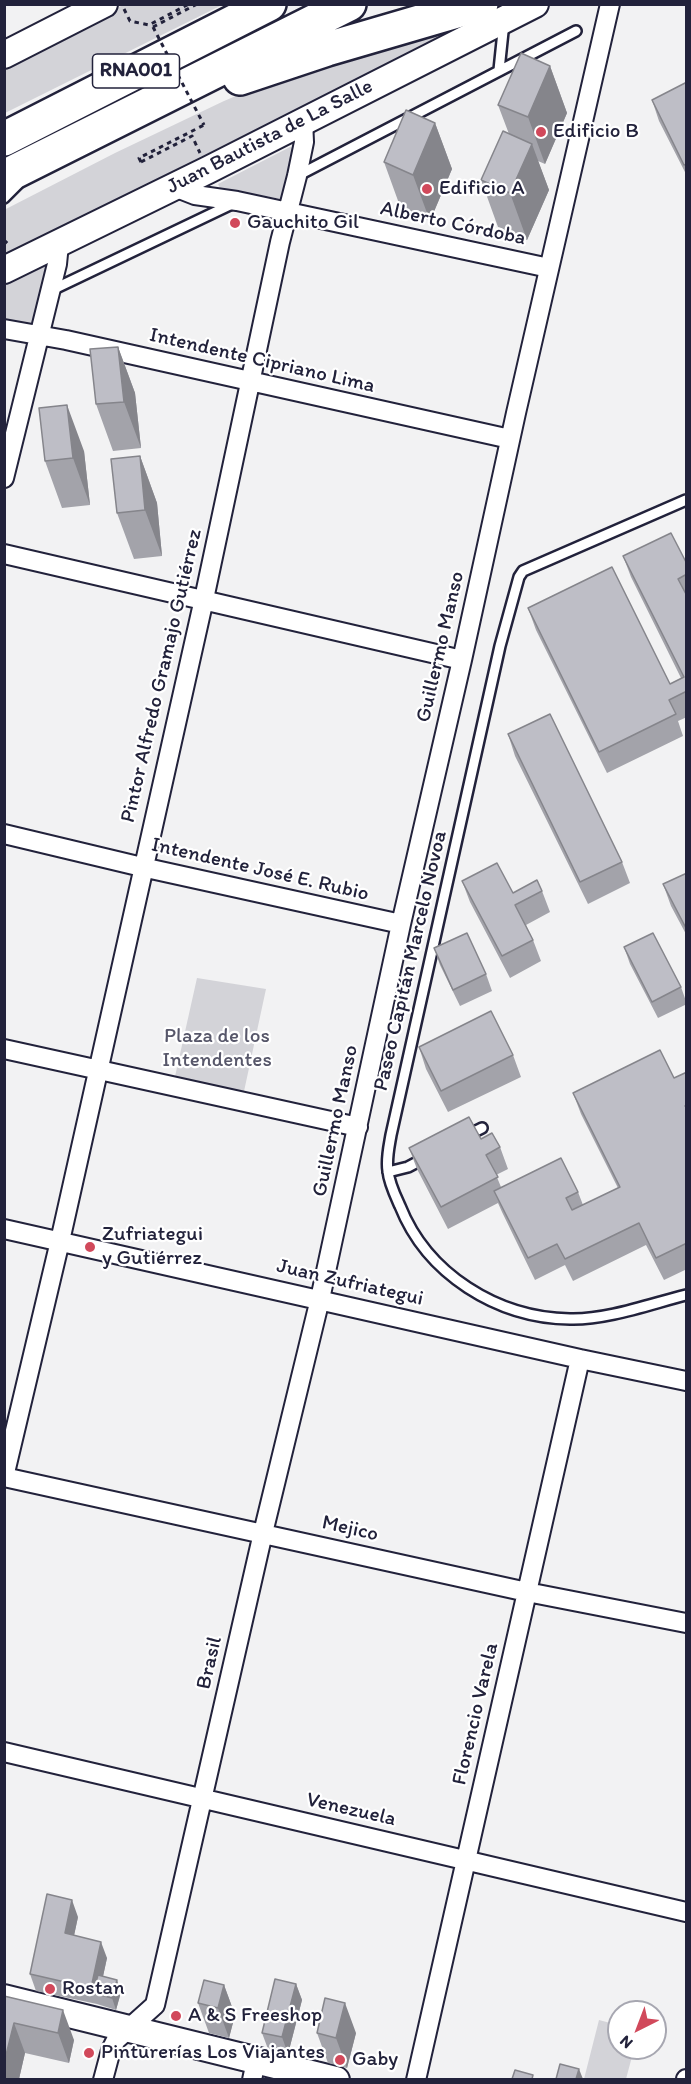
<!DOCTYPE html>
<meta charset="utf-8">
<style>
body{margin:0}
#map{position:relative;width:691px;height:2084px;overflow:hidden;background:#f2f2f3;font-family:Itim,sans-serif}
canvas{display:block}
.frame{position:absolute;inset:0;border:6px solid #22223b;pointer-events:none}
.north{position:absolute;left:607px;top:2000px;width:60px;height:60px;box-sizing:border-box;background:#fff;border:2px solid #a7a7b1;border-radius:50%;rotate:222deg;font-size:16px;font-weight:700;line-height:24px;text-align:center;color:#22223b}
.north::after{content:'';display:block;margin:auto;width:21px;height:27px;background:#d1495b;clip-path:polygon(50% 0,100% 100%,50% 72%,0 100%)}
</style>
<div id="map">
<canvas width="691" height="2084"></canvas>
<div class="frame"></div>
<div class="north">N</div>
</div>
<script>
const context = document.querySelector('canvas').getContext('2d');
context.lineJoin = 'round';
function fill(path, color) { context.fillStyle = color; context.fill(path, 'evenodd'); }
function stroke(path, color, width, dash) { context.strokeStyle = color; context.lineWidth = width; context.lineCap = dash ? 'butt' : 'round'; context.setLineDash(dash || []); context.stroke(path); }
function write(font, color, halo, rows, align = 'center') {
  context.font = font + ' Itim,sans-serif'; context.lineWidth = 4.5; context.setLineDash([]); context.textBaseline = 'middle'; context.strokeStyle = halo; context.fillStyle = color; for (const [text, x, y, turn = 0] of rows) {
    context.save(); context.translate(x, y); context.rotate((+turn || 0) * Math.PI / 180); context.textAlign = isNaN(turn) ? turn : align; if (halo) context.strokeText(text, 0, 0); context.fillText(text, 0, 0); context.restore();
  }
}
fill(new Path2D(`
 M123,5h99l-217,108v-49z
 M511,6l-506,253 -1,-49 111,-57 109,-52 99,-42z
 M290,147l4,1 -7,44 -6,7 -61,-11 -2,-4z
 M47,258l5,6 -18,65 -29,-7v-44z
 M197,978l69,11 -23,107 -69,-15z
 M599,2020l19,5 -4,20 5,1v2l15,1 -8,30h-42z`), '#d3d3d8');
const lane = new Path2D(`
 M499,70l5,-48
 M297,176l279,-145
 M4,198l14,-14
 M52,290l180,-86
 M686,500l-163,71 -4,6 -19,69 -109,489c-2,12 -5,24 -3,36 1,12 7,24 12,35 27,68 97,112 170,113 37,1 80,-15 116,-24
 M466,1136l16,-8
 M388,1172l20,-5 17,-9`);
const street = new Path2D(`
 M172,186l23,9 42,6 312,67
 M4,329l62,11 444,99
 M4,478l53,-214 2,-20
 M4,554l458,106
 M4,834l138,33 259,57
 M4,1049l354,78
 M4,1229l576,130 106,22
 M4,1477l56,-236 144,-642 76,-357 17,-66 7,-34 -1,-22
 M4,1477l523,115 159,31
 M4,1752c228,54 456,105 682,160
 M103,2080l8,-30 5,-10 39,-35 108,-472 57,-234 81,-375 61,-264 54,-247 94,-409
 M252,2080l4,-19
 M416,2080l164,-721
 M686,2080v-1`);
const secondary = new Path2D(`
 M4,55l100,-51
 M4,270l204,-100 327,-166
 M4,1998l332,82`);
const highway = new Path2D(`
 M240,78l87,-29 154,-45
 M4,139l265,-135
 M4,177l345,-173`);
stroke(lane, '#22223b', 14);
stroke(street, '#22223b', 22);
stroke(secondary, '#22223b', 30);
stroke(highway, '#22223b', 38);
stroke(new Path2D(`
 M124,9l6,12 19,4 40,-21
 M153,27l44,-23
 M141,162l51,-26 8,17
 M141,162l-2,-4 65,-33
 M4,240l6,6`), '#22223b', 3, [4.5, 4.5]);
stroke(lane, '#fff', 9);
stroke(street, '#fff', 18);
stroke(secondary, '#fff', 26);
stroke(highway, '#fff', 33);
stroke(new Path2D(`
 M153,27l51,98`), '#22223b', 3, [4.5, 4.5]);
fill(new Path2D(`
 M550,66l17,47 -22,51 -7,-3 11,29 -22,50 -29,-13 -17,-47 28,-46 -11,-29z
 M687,82v94l-28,-55 -7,-21z
 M435,123l17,46 -22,52 -29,-12 -17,-47z
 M118,347l17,46 6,55 -28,3 -17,-47z
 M84,451l6,54 -28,3 -17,-47z
 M140,456l17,47 5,53 -28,3 -17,-46z
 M623,556l64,8v153l-9,4 5,15 -76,37 -71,-143 -8,-22 142,76 11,-6 -50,-101z
 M508,734l114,128 8,21 -42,21 -73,-148z
 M687,873v63l-16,-30 -8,-22z
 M462,881l51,12 29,-2 8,21 -24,13 7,15 8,21 -31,17 -40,-76z
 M624,947l57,40 6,17 -29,14 -28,-54z
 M434,948l52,26 6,17 -32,15 -20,-41z
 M419,1047l94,8 8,22 -73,35 -22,-43z
 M687,1072v197l-23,11 -18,-35 -73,36 -8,-16 -30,15 -33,-68 -4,-9 -50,26 -31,-60 -8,-21 72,-9 19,8 8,22 -12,6 5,12 77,5 5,13 35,-17 -37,-74 -8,-21 101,-15z
 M78,1917l-4,18 33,23 -4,18 18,16 -5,18 -19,-6 -61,-13 -6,-17z
 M296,1984l6,16 -14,54 -20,-5 -6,-16z
 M224,1985l11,30 -6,23 -20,-5 -11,-30z
 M4,1996l70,44 -5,23 -44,-10 -6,26z
 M317,2033h39l-9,35 -19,-5z`), '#a3a3aa');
fill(new Path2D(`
 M550,66l17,47 -22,51 -17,-47z
 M435,123l17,46 -22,52 -17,-46z
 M532,144l17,46 -22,50 -17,-47z
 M118,347l17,46 6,55 -17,-46z
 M67,405l17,46 6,54 -17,-47z
 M140,456l17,47 5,53 -17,-46z
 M72,1900l6,17 -7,33 -6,-17z
 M101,1942l6,16 -8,37 -6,-2 -2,-5z
 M117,1980l4,12 -5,18 -4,-12z
 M296,1984l6,16 -14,54 -6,-17z
 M224,1985l11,30 -6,23 -11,-30z
 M345,2003l11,30 -9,35 -11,-30z
 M63,2010l11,30 -5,23 -11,-30z
 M14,2023l11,30 -6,26h-15v-16z
 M579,2069l4,10h-7z`), '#85858b');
const building = new Path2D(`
 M521,53l29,13 -22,51 -30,-12z
 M687,82v82l-3,1 -32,-65z
 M406,110l29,13 -22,52 -29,-13z
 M503,131l29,13 -22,49 -29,-13z
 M118,347l6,55 -28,2 -6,-55z
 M67,405l6,53 -28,3 -6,-53z
 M140,456l5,54 -28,3 -6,-54z
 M671,533l16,31v10l-9,5 9,17v95l-18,9 7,14 -77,38 -71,-144 84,-41 58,117 14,-7 -61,-121z
 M550,714l72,148 -42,20 -72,-148z
 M497,863l16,30 24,-13 5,11 -27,14 18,35 -31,16 -40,-75z
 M687,873v57l-24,-46z
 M467,933l19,41 -33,16 -19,-42z
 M653,933l28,54 -29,15 -28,-55z
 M491,1011l22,44 -72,36 -22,-44z
 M660,1050l14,28 13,-6v33l-2,1 2,2v135l-31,15 -17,-35 -74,36 -8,-15 -29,14 -34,-67 67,-33 17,34 -12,6 6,12 48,-23 -47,-94z
 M469,1117l12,22 11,-6 8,14 -14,8 12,22 -57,30 -32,-59z
 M47,1894l25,6 -7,33 36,9 -10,46 -61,-14z
 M98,1975l19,5 -5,18 -19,-5z
 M275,1979l21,5 -14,53 -20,-4z
 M204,1980l20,5 -6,23 -20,-5z
 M4,1996l59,14 -5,23 -44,-10 -10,40z
 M325,1998l20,5 -9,35 -19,-5z
 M560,2064l19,5 -3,10h-20z
 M515,2070l18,5 -1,4h-20z`);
fill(building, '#bebec6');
stroke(building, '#85858b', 1.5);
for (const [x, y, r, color] of [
 [541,132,6,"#d1495b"],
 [427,189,6,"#d1495b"],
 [235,223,6,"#d1495b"],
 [90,1247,6,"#d1495b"],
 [50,1989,6,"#d1495b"],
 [176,2016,6,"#d1495b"],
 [89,2053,6,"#d1495b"],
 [340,2060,6,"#d1495b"]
]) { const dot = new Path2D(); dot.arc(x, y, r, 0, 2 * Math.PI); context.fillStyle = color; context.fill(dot); stroke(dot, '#fff', 2); }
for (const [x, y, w] of [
 [136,71,87]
]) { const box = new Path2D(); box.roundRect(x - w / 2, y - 17, w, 34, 4.5); context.fillStyle = '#fff'; context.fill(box); stroke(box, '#22223b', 1.5); }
write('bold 20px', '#22223b', null, [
 ["RNA001",136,71]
]);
write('21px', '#22223b', '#fff', [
 ["Edificio B",553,132],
 ["Edificio A",439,189],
 ["Gauchito Gil",247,223],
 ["Zufriategui",102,1235],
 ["y Gutiérrez",102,1259],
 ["Rostan",62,1989],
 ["A & S Freeshop",188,2016],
 ["Pinturerías Los Viajantes",101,2053],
 ["Gaby",352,2060]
], 'left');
write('21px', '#22223b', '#fff', [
 ["Juan Bautista de La Salle",270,137,-27],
 ["Alberto Córdoba",453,224,12],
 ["Intendente Cipriano Lima",262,361,13],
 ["Guillermo Manso",441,647,-77],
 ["Pintor Alfredo Gramajo Gutiérrez",162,676,-77],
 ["Intendente José E. Rubio",260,870,13],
 ["Paseo Capitán Marcelo Novoa",411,961,-77],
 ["Guillermo Manso",336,1121,-78],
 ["Juan Zufriategui",350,1283,13],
 ["Mejico",350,1529,13],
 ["Brasil",210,1663,-77],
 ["Florencio Varela",476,1714,-77],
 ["Venezuela",351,1810,13]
]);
write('21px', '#57576a', '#fff', [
 ["Plaza de los",217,1037],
 ["Intendentes",217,1061]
]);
</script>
